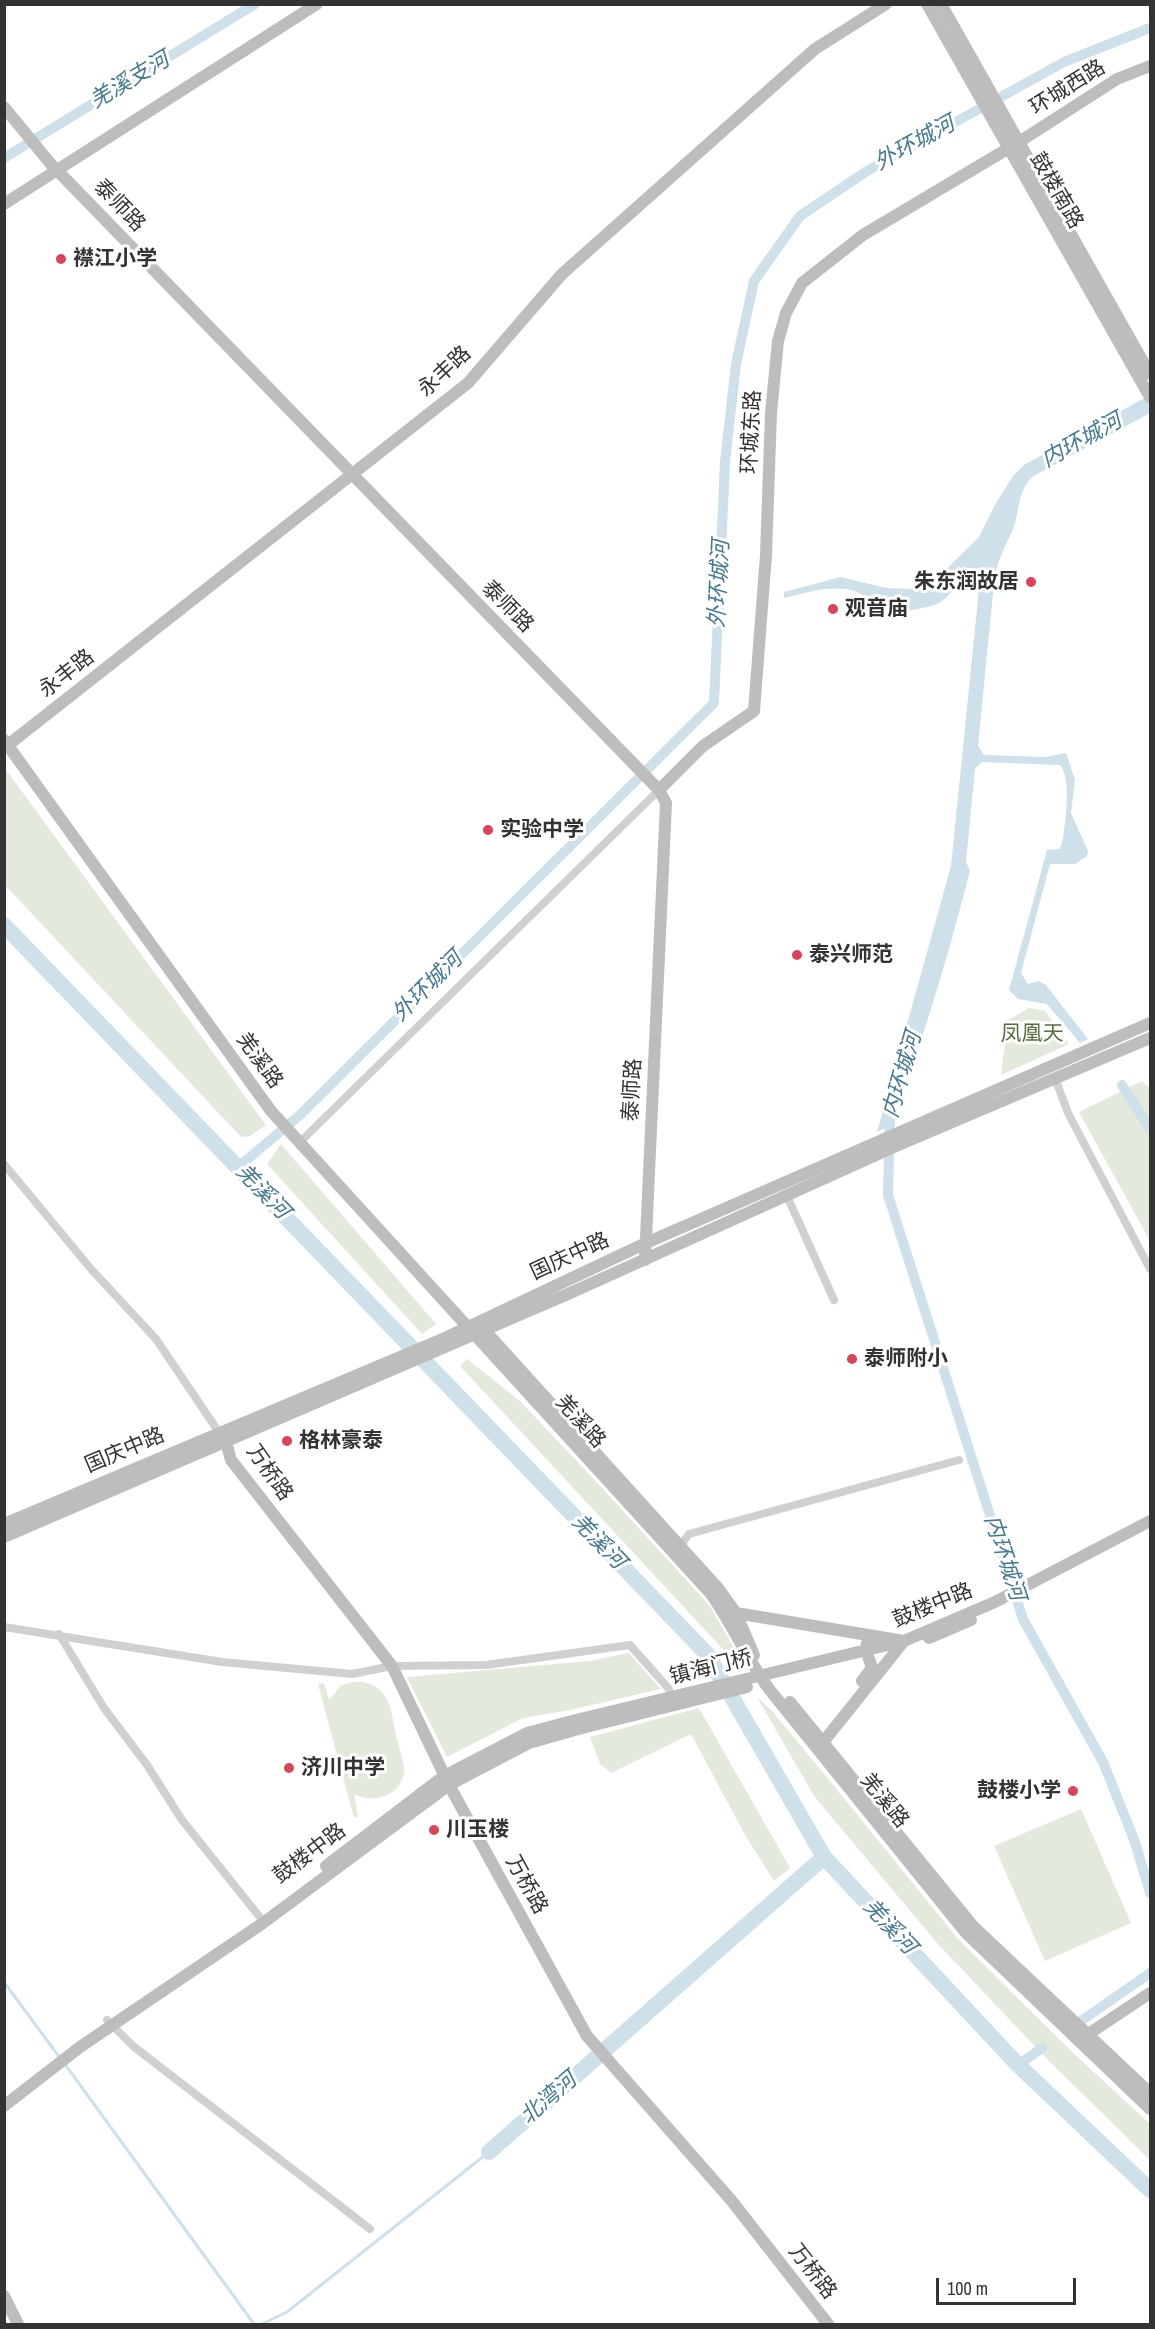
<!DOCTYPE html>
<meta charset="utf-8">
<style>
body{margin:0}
#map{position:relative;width:1155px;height:2329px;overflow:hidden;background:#fff;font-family:"Archivo Narrow",sans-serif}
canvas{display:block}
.frame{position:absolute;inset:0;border:6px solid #333;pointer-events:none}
.scale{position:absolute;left:936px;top:2278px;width:140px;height:27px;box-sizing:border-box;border:3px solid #333;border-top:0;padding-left:8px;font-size:18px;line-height:21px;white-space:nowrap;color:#333;-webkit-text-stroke:4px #fff;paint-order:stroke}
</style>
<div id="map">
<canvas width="1155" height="2329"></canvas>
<div class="frame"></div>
<div class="scale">100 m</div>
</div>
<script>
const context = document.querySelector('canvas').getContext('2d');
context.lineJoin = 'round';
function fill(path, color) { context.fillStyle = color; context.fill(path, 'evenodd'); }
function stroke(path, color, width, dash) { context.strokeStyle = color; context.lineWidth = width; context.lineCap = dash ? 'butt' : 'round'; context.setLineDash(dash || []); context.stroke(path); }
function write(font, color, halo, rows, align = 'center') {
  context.font = font + ' "Archivo Narrow","Noto Sans SC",sans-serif'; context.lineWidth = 6; context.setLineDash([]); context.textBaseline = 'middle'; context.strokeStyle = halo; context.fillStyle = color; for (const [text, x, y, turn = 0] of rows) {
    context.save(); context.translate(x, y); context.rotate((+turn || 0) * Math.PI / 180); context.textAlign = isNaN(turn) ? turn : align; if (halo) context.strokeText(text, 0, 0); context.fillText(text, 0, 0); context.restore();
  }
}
fill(new Path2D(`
 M4,767l262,358 -16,11 -9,1 -236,-252z
 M1029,1008l16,3 24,33 -68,31 7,-55z
 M1142,1081l8,8v152l-71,-129z
 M281,1144l155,180 -14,10 -155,-170z
 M467,1359l53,42 83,88 106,116 28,48 -5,6 -272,-293z
 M629,1653l32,36 -91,21 -47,8 -76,39 -40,-80 183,-16z
 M324,1683l5,17c4,-4 8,-11 12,-14 17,-9 39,-3 47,15 4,11 6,24 8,36 3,10 9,25 8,36 -4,24 -32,31 -50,21l4,22 -4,2 -36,-134z
 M757,1697l16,15 61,74 124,153 111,110 81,75v36l-104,-102 -109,-115 -123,-147z
 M699,1708l91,160 -16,13 -29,-46 -54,-101 -80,39 -11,-9 -10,-27z
 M1081,1809l50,114 -86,38 -51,-115z`), '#e3e9dc');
fill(new Path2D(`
 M1150,395v18l-118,64c-16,18 -11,31 -19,52 -8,18 -17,34 -19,54l-16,163 6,9 61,2 21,-4 9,27 -4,33 17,38 -1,5 -12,8h-25l-29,109 7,11 10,-3 7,3 43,55 -8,4 -33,-39 -29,-5 -9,-9 38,-140 12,-1 3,-5c3,-17 10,-67 -2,-79l-78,-3 -7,7 -9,93 4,9c-15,58 -31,115 -50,172 -10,28 -24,52 -29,82l-14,7 74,-266 29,-287 -8,-5c-15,5 -20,22 -33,29 -12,6 -37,7 -52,15 -13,-1 -12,-12 -20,-19 -20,-20 -60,-6 -83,-1v-6l57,-15 45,11 29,1 14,-3 50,-49 17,-34 17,-27 11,-11z`), '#cee1ea');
stroke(new Path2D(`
 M4,1982l56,76
 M64,2063l190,261
 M262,2324l25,-12 202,-160`), '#cee1ea', 3);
stroke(new Path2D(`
 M4,158l251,-154
 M1122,1085l28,44
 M890,1115l-2,80 135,424 80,143 32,80 15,51
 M237,1168l63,-53 414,-412 11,-241 11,-98 18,-83 46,-65 67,-45 197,-109 86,-34
 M1081,2021l69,-48
 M1018,2065l24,-17`), '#cee1ea', 10);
stroke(new Path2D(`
 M4,925l703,729 117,203 194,208 132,125
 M489,2152l335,-295`), '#cee1ea', 16);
stroke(new Path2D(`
 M1055,1078l13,35 82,156
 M300,1142l359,-352
 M4,1164l87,105 65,70 66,98
 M787,1196l47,104
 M678,1549l11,-15 270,-74
 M4,1627l218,35 130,12 40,-8 94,-1 144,-20 39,44
 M59,1634l45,74 43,57 35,55 77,96
 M107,2020l26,26 237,183`), '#d0d0d0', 8);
stroke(new Path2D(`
 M927,4l223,393
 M941,4l209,370
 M4,107l46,56 609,627 7,13 -21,457
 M4,204l313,-200
 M4,740l267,371 440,483c22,31 36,65 58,95l197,244 184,176
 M8,745l460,-362 94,-109 253,-225 71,-45
 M659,790l44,-44 51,-35 12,-156 5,-142 7,-72 8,-28 16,-30 61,-48 156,-93 98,-63 33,-13
 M479,1324l239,264 18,25 18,42
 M226,1442l5,18 161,206 57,119 138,251 144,164 97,124
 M4,1524l441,-186 201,-95 504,-220
 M4,1537l564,-243 328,-148 254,-108
 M732,1616l4,-3 168,28 -84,105
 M929,1638l42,-18
 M854,1653l50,-12 91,-39 155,-81
 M862,1681l10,-13 -6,-18 1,-7
 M790,1702l183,224 177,167
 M326,1866l118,-90 83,-43 49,-13
 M1084,2037l66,-44
 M4,2106l76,-59 183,-124 186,-138 80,-42 53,-15
 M4,2296l14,28`), '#bdbdbd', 12);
stroke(new Path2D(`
 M576,1720l278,-67
 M582,1728l165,-41`), '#bdbdbd', 12);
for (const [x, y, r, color] of [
 [61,259,6,"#db4359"],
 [1031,582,6,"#db4359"],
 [833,609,6,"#db4359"],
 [488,830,6,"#db4359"],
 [797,955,6,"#db4359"],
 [852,1359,6,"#db4359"],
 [287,1441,6,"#db4359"],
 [289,1768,6,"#db4359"],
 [1073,1791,6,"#db4359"],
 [434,1830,6,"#db4359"]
]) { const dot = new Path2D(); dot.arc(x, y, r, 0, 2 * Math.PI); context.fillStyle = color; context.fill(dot); stroke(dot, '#fff', 2); }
write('21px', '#333', '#fff', [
 ["环城西路",1068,88,-32],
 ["鼓楼南路",1056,191,60],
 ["泰师路",119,206,46],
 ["永丰路",445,372,-43],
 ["环城东路",752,432,-87],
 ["泰师路",507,607,45],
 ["永丰路",67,674,-38],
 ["羌溪路",259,1061,54],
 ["泰师路",633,1090,-87],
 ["国庆中路",570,1257,-25],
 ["羌溪路",580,1422,48],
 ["国庆中路",125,1451,-23],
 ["万桥路",269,1473,55],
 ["鼓楼中路",933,1606,-22],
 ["镇海门桥",711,1668,-14],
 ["羌溪路",884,1801,51],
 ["鼓楼中路",310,1854,-37],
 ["万桥路",526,1885,61],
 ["万桥路",812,2272,52]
]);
write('bold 21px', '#333', '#fff', [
 ["襟江小学",73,259],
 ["朱东润故居",1019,582,"right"],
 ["观音庙",845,609],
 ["实验中学",500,830],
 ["泰兴师范",809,955],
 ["泰师附小",864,1359],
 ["格林豪泰",299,1441],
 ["济川中学",301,1768],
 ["鼓楼小学",1061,1791,"right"],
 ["川玉楼",446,1830]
], 'left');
write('21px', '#596d42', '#fff', [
 ["凤凰天",1032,1034]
]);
write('italic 22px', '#447991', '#fff', [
 ["羌溪支河",130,81,-31],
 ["外环城河",915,144,-29],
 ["内环城河",1082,441,-29],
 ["外环城河",720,584,-87],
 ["外环城河",428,987,-45],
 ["内环城河",903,1075,-74],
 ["羌溪河",262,1192,46],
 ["羌溪河",598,1542,46],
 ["内环城河",1004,1558,72],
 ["羌溪河",889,1927,47],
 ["北湾河",549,2099,-41]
]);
</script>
